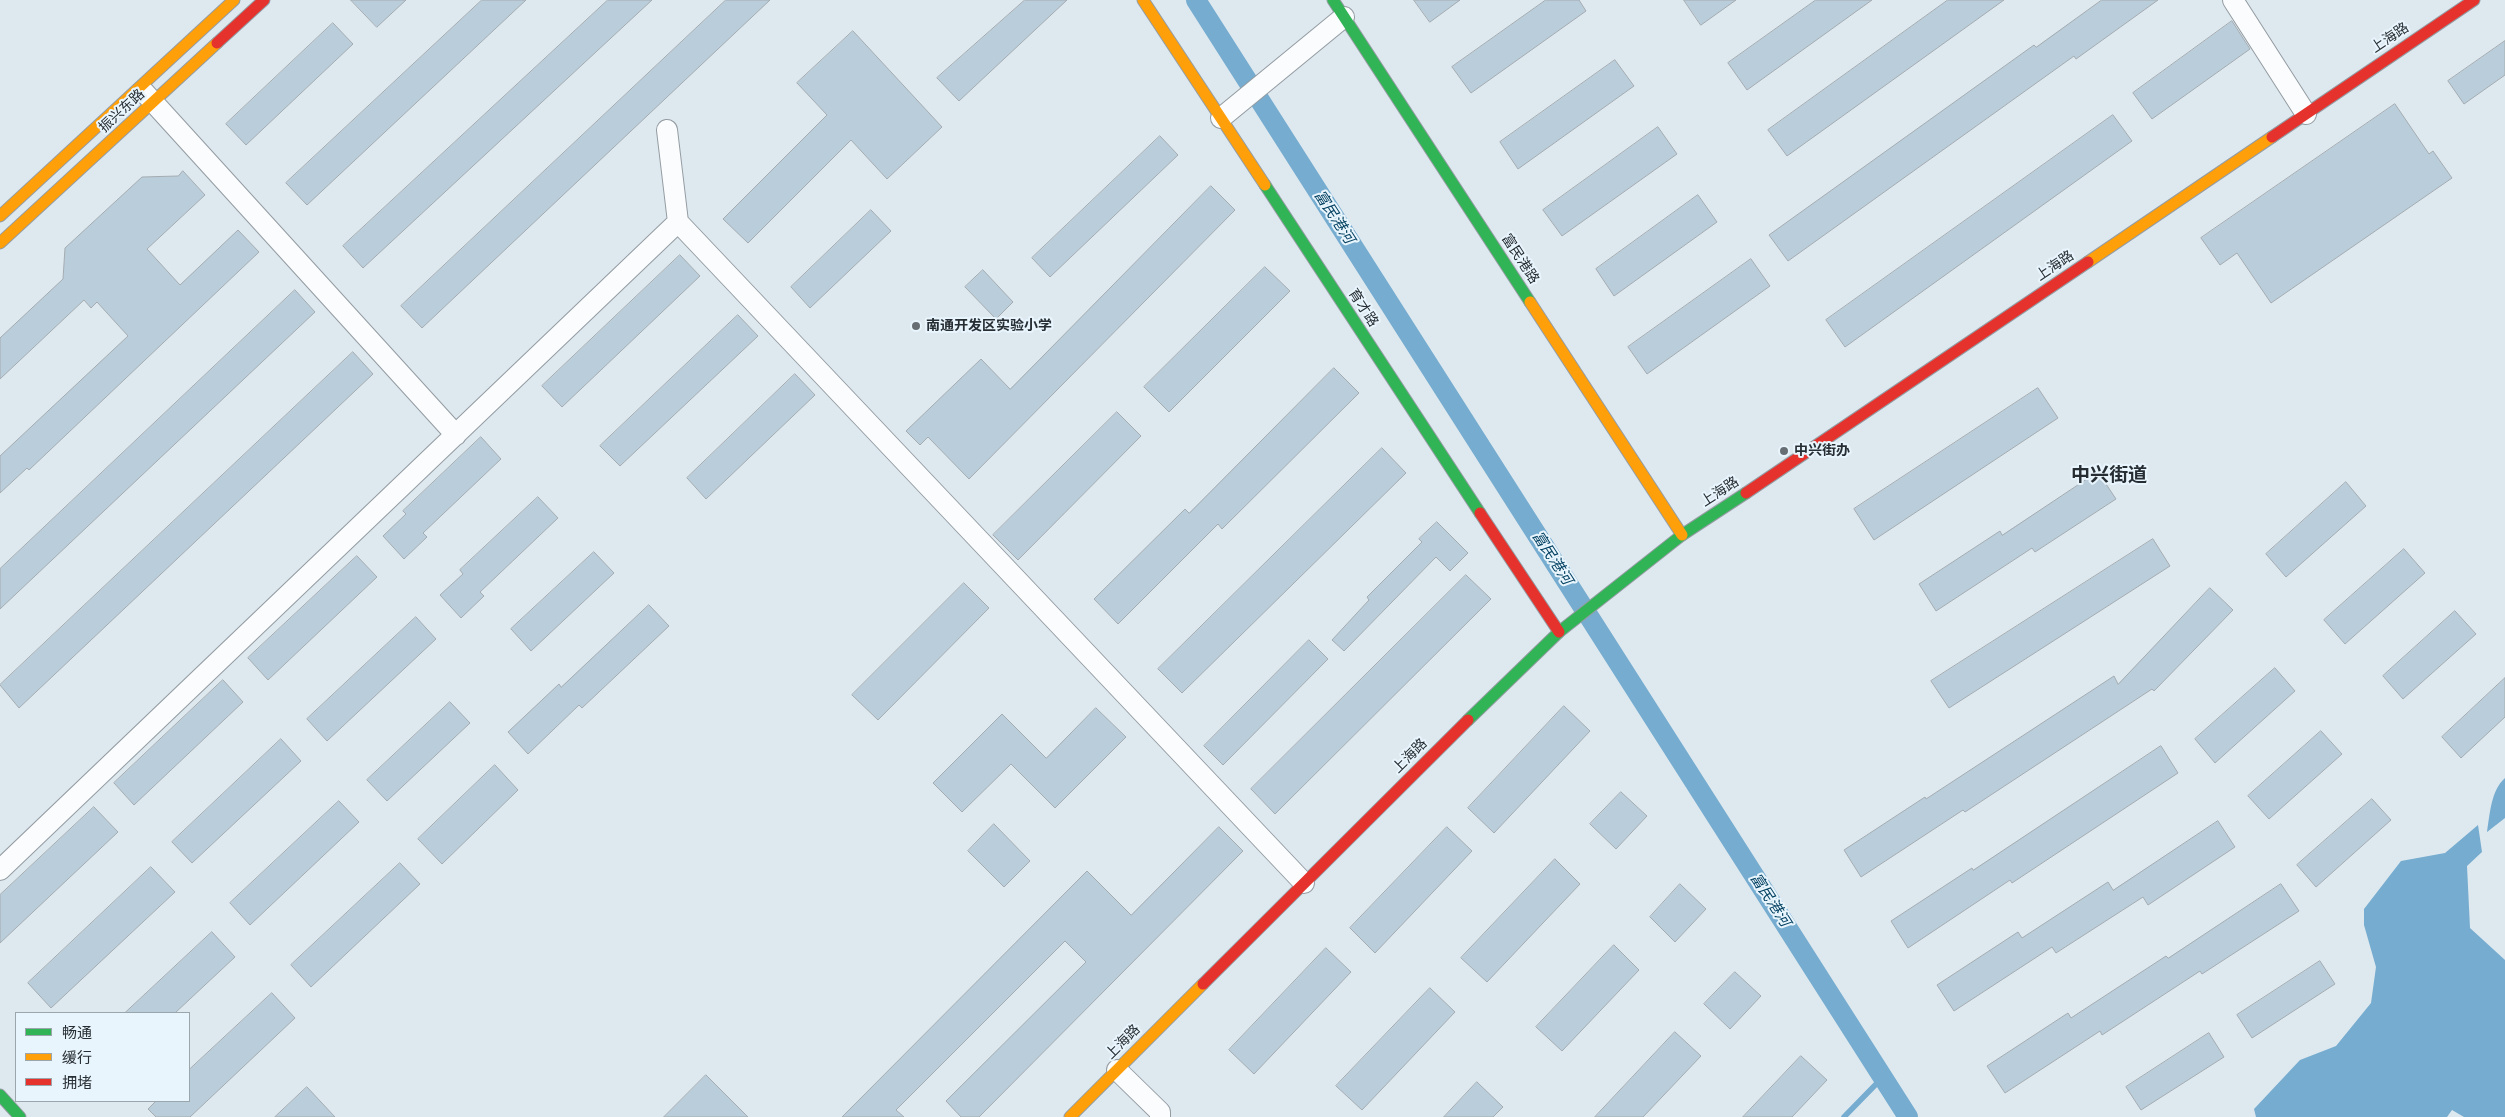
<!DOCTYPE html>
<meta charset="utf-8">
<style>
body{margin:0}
#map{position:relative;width:2505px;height:1117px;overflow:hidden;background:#dee8ef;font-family:"PT Sans","Noto Sans SC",sans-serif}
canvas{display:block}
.legend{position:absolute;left:15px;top:1012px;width:175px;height:90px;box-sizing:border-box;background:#e9f5fd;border:1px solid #9ba5ac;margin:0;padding:6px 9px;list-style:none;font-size:15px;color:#272e33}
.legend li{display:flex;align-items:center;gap:10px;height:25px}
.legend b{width:25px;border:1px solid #9ba5ac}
</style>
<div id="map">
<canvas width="2505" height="1117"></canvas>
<ul class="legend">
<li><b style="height:6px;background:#30b455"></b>畅通</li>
<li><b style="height:6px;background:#ff9f0a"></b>缓行</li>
<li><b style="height:6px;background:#e5322d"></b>拥堵</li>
</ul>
</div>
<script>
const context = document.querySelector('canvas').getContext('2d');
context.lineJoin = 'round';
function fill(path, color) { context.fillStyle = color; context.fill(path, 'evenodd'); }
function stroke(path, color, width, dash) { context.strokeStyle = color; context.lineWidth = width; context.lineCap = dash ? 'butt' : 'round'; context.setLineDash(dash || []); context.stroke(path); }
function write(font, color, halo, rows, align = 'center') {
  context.font = font + ' "PT Sans","Noto Sans SC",sans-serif'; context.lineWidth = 4; context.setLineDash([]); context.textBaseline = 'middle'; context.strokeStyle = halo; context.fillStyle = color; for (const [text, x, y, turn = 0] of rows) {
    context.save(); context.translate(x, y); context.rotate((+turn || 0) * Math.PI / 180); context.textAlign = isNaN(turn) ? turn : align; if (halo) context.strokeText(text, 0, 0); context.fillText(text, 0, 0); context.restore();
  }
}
fill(new Path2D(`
 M2505,778v40l-18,14c3,-18 4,-42 18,-54z
 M2478,825l4,27 -15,14 3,62 35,32v157h-41l-12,-7 -5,7h-191l-2,-8 46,-49 36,-14 35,-43 5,-36 -12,-42v-16l37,-48 44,-8z`), '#75accf');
stroke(new Path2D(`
 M1844,1117l39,-40`), '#75accf', 5.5);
stroke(new Path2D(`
 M1196,0l712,1117`), '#75accf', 20);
const building = new Path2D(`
 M351,0h55l-29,27z
 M482,0h44l-219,205 -21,-22z
 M608,0h44l-289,268 -20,-22z
 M726,0h44l-348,328 -21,-22z
 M1025,0h42l-108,101 -22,-23z
 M1414,0h46l-30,22z
 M1546,0h33l7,11 -115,82 -19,-26z
 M1684,0h52l-35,25z
 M1816,0h56l-125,90 -19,-27z
 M1948,0h56l-217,156 -19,-26z
 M2102,0h56l-82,59 -2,-3 -286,205 -19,-26 265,-190 2,2z
 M2232,21l18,28 -98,70 -19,-26z
 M333,23l20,21 -107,101 -20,-21z
 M853,31l89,96 -55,52 -36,-39 -103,103 -25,-24 104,-104 -30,-32z
 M2505,41v34l-41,29 -16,-23z
 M1615,60l19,26 -116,83 -18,-27z
 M2395,104l34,50 4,-3 19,27 -181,125 -34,-50 -17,12 -19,-27z
 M2113,115l19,26 -287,206 -19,-27z
 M1658,127l19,27 -115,82 -19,-26z
 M1160,136l18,19 -128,122 -18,-19z
 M183,171l22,24 -58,54 33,36 58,-55 21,22 -230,218 -2,-2 -27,25v-37l128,-120 -31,-34 -6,6 -7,-8 -84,79v-41l63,-59 2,-31 77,-71 36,-1z
 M1211,186l24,24 -266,269 -41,-42 -8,8 -14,-14 75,-72 29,30z
 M1698,195l19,27 -103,74 -18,-27z
 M871,210l20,21 -81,77 -19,-21z
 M680,255l20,21 -138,131 -20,-21z
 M1751,259l19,27 -123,88 -19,-27z
 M1265,267l25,24 -121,121 -25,-25z
 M983,270l30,32 -17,17 -31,-32z
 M295,290l20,22 -315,297v-40z
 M738,315l20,21 -138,130 -20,-20z
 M353,352l20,22 -354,334 -19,-23z
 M1334,368l25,25 -137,136 -4,-5 -100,100 -24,-25 91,-90 4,4z
 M795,374l20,21 -109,104 -19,-21z
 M2038,388l20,30 -184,122 -20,-31z
 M1117,412l24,24 -123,124 -25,-25z
 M481,437l20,22 -78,74 4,4 -23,22 -21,-23 23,-22 -3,-3z
 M1382,448l24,25 -224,220 -24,-24z
 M2098,472l18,27 -81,53 -3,-4 -96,63 -17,-27 81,-53 2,4z
 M2346,482l20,24 -80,71 -20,-23z
 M538,497l20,21 -78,74 4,4 -23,22 -21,-23 23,-21 -3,-4z
 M1437,522l31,31 -18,18 -14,-14 -92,94 -12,-11 37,-40 -2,-3 55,-55 -3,-3z
 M2153,539l17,27 -221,142 -18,-27z
 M2404,549l21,24 -80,71 -21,-24z
 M594,552l20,21 -83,78 -20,-22z
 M357,556l20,21 -109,103 -20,-22z
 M1466,575l25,24 -216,215 -24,-25z
 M964,583l25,25 -111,112 -26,-25z
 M2210,588l23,22 -79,81 -2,-2 -187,123 -2,-2 -102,67 -17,-27 81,-53 1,2 188,-123 4,8z
 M649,605l20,21 -87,82 -3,-3 -51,49 -20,-22 51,-48 2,3z
 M2455,611l21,23 -73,65 -20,-23z
 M416,617l20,22 -109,102 -20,-22z
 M1309,640l19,19 -105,106 -19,-19z
 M2275,668l20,23 -80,72 -20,-24z
 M2505,678v39l-44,41 -19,-21z
 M223,680l20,22 -109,103 -20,-22z
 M450,702l20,21 -83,78 -20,-21z
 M1564,706l26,25 -96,102 -26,-25z
 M1096,708l30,29 -71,71 -44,-44 -49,48 -29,-29 69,-69 44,44z
 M2321,731l21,23 -73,65 -21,-23z
 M281,739l20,22 -109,102 -20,-21z
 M2161,746l17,27 -166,110 -2,-3 -102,68 -17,-27 81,-53 1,2z
 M495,765l23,25 -76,74 -24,-25z
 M1621,792l26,24 -31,33 -26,-25z
 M2372,799l19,21 -75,67 -19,-22z
 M339,801l20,21 -109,103 -20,-22z
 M94,807l24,25 -118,111v-48z
 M2218,821l17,26 -87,58 -5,-8 -87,56 -4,-6 -98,64 -17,-26 81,-53 4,6 86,-56 5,8z
 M994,824l36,37 -26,26 -36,-36z
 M1219,827l24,24 -264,266h-18l-15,-16 140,-139 -21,-21 -169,169 8,7h-62l245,-246 44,44z
 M1447,827l25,24 -97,102 -25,-25z
 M1555,859l25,25 -93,98 -26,-24z
 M400,863l20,21 -109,103 -20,-22z
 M151,867l24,25 -124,116 -23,-25z
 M1680,884l26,25 -31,33 -25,-25z
 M2281,884l18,27 -97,63 -2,-3 -98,64 -2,-4 -95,62 -18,-27 81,-53 3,5 95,-62 2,2z
 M212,932l23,25 -60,56h-50z
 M1614,945l25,25 -77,81 -26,-24z
 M1326,948l25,24 -97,102 -25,-24z
 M2320,961l15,23 -83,54 -15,-23z
 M1735,972l26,24 -31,33 -26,-25z
 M1430,988l25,24 -93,98 -26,-24z
 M272,993l23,25 -105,99h-34l-8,-8 8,-8h33v-31z
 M1675,1032l26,24 -58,61h-48z
 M2209,1033l15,24 -83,53 -15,-23z
 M1801,1056l26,24 -35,37h-49z
 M706,1075l42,42h-84z
 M1477,1082l26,25 -10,10h-49z
 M307,1087l28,30h-60z`);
fill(building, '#bacdda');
stroke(building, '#a4acb1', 1);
const street = new Path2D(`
 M2233,0l73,114
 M144,92l312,343
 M1221,118l123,-101
 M667,130l11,92 626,661
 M0,870l678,-648
 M1117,1070l43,42v5`);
const fast = new Path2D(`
 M1333,0l197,302
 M1265,185l215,328
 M1468,720l91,-88 123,-97 64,-42
 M0,1095l20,22`);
const slow = new Path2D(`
 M1143,0l122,185
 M0,216l234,-216
 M0,243l217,-200
 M2088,262l184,-125
 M1530,302l152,233
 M1070,1117l133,-133`);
const jam = new Path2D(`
 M217,43l47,-43
 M2272,137l202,-137
 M1746,493l342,-231
 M1480,513l79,119
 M1203,984l265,-264`);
stroke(street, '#949ca2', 22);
stroke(fast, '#949ca2', 13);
stroke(slow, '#949ca2', 13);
stroke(jam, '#949ca2', 13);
stroke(street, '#fafcfd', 20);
stroke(fast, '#30b455', 11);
stroke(slow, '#ff9f0a', 11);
stroke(jam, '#e5322d', 11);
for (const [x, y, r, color] of [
 [916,326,5,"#676f75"],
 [1784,451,5,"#676f75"]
]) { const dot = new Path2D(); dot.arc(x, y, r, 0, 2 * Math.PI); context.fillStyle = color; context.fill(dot); stroke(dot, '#e9f5fd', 2); }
write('14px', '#272e33', '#e9f5fd', [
 ["上海路",2390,38,-34],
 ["振兴东路",122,111,-43],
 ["富民港路",1520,259,57],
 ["上海路",2055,266,-34],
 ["育才路",1363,308,57],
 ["上海路",1720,492,-33],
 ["上海路",1410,756,-45],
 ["上海路",1123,1042,-45]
]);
write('bold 14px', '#272e33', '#e9f5fd', [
 ["南通开发区实验小学",926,326],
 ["中兴街办",1794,451]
], 'left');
write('italic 15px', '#064363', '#e9f5fd', [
 ["富民港河",1334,217,57],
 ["富民港河",1552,558,57],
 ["富民港河",1770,900,57]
]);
write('bold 19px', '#272e33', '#e9f5fd', [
 ["中兴街道",2109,476]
]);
</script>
